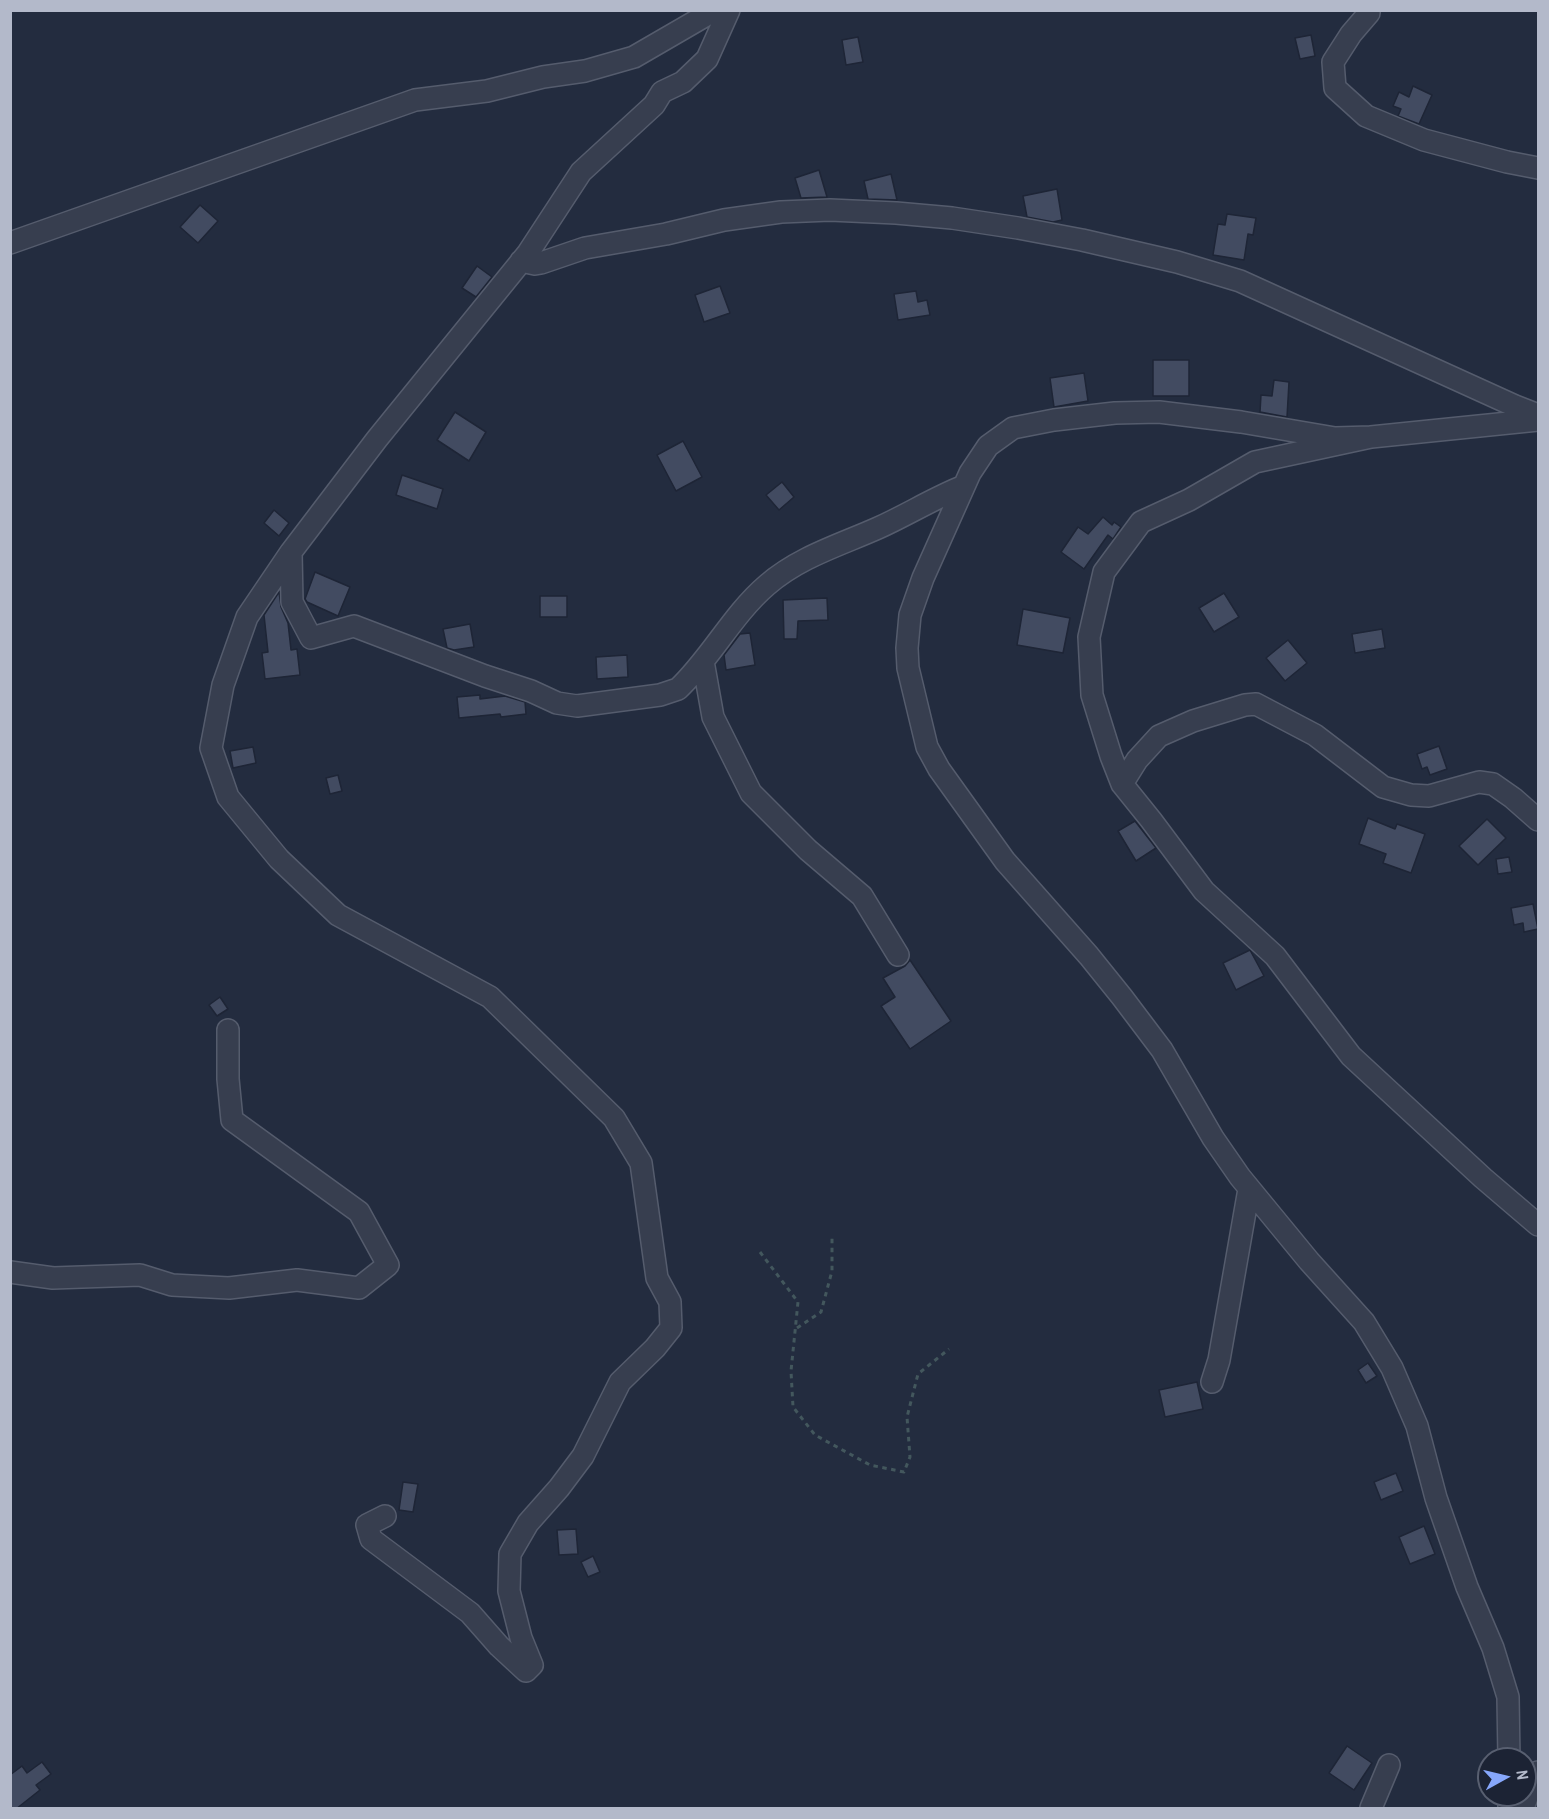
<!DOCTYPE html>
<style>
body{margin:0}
#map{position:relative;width:1549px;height:1819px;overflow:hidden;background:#232c3f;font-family:"Archivo Narrow",sans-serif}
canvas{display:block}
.frame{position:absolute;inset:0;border:12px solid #b3b9ca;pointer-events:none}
.north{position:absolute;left:1477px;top:1747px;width:60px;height:60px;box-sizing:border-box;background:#1c2334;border:2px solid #585f70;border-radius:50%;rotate:82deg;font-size:16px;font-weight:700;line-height:24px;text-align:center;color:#b3b9ca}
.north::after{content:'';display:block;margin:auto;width:21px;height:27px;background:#87a7fb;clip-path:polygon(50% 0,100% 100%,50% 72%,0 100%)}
</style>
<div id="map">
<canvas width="1549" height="1819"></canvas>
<div class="frame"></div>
<div class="north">N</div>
</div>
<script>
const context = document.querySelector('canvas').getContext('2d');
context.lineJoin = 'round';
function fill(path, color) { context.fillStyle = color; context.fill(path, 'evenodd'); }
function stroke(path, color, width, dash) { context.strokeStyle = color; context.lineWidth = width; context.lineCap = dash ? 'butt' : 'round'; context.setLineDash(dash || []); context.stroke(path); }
const building = new Path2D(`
 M1311,35l4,21 -15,3 -5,-21z
 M858,37l5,25 -17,3 -4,-25z
 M1413,86l19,9 -13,29 -21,-8 3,-7 -8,-3 6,-14 10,5z
 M819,170l8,27 -26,1 -6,-20z
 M891,174l6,26 -29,-1 -4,-18z
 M1057,189l5,31 -9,2 -26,-5 -4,-21z
 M200,205l18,16 -20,22 -18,-16z
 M1227,214l29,4 -3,17 -5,-1 -4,26 -31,-5 5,-31 7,1z
 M477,266l15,11 -16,20 -14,-9z
 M720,286l10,27 -26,9 -9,-27z
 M916,291l2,11 9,-2 3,15 -32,5 -4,-26z
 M1153,360h36v36h-36z
 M1084,373l4,28 -34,6 -4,-29z
 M1274,380l15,2 -2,35 -27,-5 1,-17 11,1z
 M455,412l31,20 -17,29 -32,-21z
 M683,441l19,36 -26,14 -19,-36z
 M402,475l41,14 -6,20 -41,-14z
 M782,482l12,15 -15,13 -13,-15z
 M274,510l15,13 -10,13 -15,-13z
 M1103,517l9,8 2,-3 7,5 -8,12 -5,-4 -24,34 -23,-17 17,-25 10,7z
 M315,572l35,15 -12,29 -31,-14 -2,-3z
 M279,592l2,15 7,16 3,27 6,-1 3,26 -35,4 -3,-26 6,-1 -4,-37z
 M1224,593l15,24 -25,15 -15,-24z
 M540,596h27v21h-27z
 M827,598l1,22 -30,1 -1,18h-13l-1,-39z
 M1023,609l47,9 -7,35 -46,-8z
 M470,624l4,23 -20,3 -7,-2 -4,-19z
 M1382,629l3,19 -30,5 -3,-19z
 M750,633l5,32 -29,5 -2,-15 16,-21z
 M1288,640l19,23 -22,18 -19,-23z
 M627,655l1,22 -31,2 -1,-22z
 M480,695v4l25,-3 20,6 1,12 -25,3 -1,-3 -41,4 -2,-21z
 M1439,746l8,23 -17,6 -3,-8 -5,2 -5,-15z
 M253,747l3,16 -23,5 -3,-17z
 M338,775l4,16 -12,3 -4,-16z
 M1368,818l27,11 2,-5 28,10 -14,39 -28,-10 3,-9 -27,-10z
 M1487,819l19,19 -28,27 -19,-19z
 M1135,821l21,27 -20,13 -18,-30z
 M1509,857l3,15 -14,2 -2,-15z
 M1533,904l5,25 -14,3 -1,-9 -9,2 -3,-17z
 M1250,950l14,26 -28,14 -13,-27z
 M910,960l41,61 -41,28 -29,-43 14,-9 -12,-19 22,-12z
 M220,997l8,12 -11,7 -8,-11z
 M1368,1363l9,13 -11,7 -8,-13z
 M1197,1382l6,27 -38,8 -6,-27z
 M1396,1473l7,18 -22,9 -7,-18z
 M403,1482l15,2 -5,28 -14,-2z
 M1424,1526l11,28 -25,10 -11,-27z
 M576,1529l2,25 -19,1 -2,-25z
 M593,1556l7,16 -12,5 -7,-15z
 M1347,1746l25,17 -18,27 -25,-17z
 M42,1762l9,12 -15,11 4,5 -24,19h-6v-34l12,-9 5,7z`);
fill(building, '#424b61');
stroke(building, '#1e2536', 1.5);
const minor = new Path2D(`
 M1369,10v3l-18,21 -18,28 2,26 31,28 58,24 83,22 31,6
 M10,243l405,-143 72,-9 56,-14 42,-6 49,-14 81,-47
 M521,261l14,3 6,-1 44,-15 81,-14 58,-14 57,-8 49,-2 66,3 56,5 66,10 64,12 95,22 63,19 275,125 23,9
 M1538,420l-167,17 -116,25 -66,38 -48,22 -37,50 -15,65 3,58 19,61 11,28 29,36 53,71 71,65 76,100 132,122 55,47
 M1371,437l-36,1 -94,-16 -82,-10 -44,1 -61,7 -41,8 -25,18 -18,27 -47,105 -13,37 -3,33 1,20 19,79 12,22 66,92 84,95 33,41 40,53 51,88 27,39 69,84 55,61 28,46 25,58 19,72 31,89 26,61 15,49 1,62
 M291,552l1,50 19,36 43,-12 131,50 46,15 26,12 20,3 83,-11 18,-6c33,-31 54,-74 89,-104 32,-28 73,-40 111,-57 29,-13 56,-30 86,-42
 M703,661l10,56 38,76 57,57 54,46 36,59
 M1122,784l15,-24 22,-24 34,-15 52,-16 11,-1 59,31 68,52 28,8 18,1 50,-14 14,2 20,14 25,22
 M10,1272l43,6 87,-3 32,10 57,3 68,-8 62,8 29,-23 -29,-53 -127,-92 -4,-41v-49
 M1212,1382l7,-22 30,-171
 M385,1516l-18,9 4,14 99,74 29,33 27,25 6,-6 -11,-27 -12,-47 1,-37 18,-31 31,-35 24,-32 37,-74 35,-34 16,-20 -1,-26 -13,-24 -16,-115 -27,-45 -124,-121 -152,-82 -59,-56 -51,-62 -17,-49 12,-63 24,-68 44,-65 86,-113 151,-186 53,-81 73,-67 8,-13 21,-10 24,-23 22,-49
 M1509,1795v13
 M1371,1808l18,-43
 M1523,1808l7,-19 8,-17`);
stroke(minor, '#555c6d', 24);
stroke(new Path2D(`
 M760,1252l38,50 -7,69 2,36 22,28 55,30 34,7 6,-15 -3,-40 11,-43 31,-25
 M797,1328l24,-16 11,-41v-35`), '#43575d', 3, [4.5, 4.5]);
stroke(minor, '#373e4f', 21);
</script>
